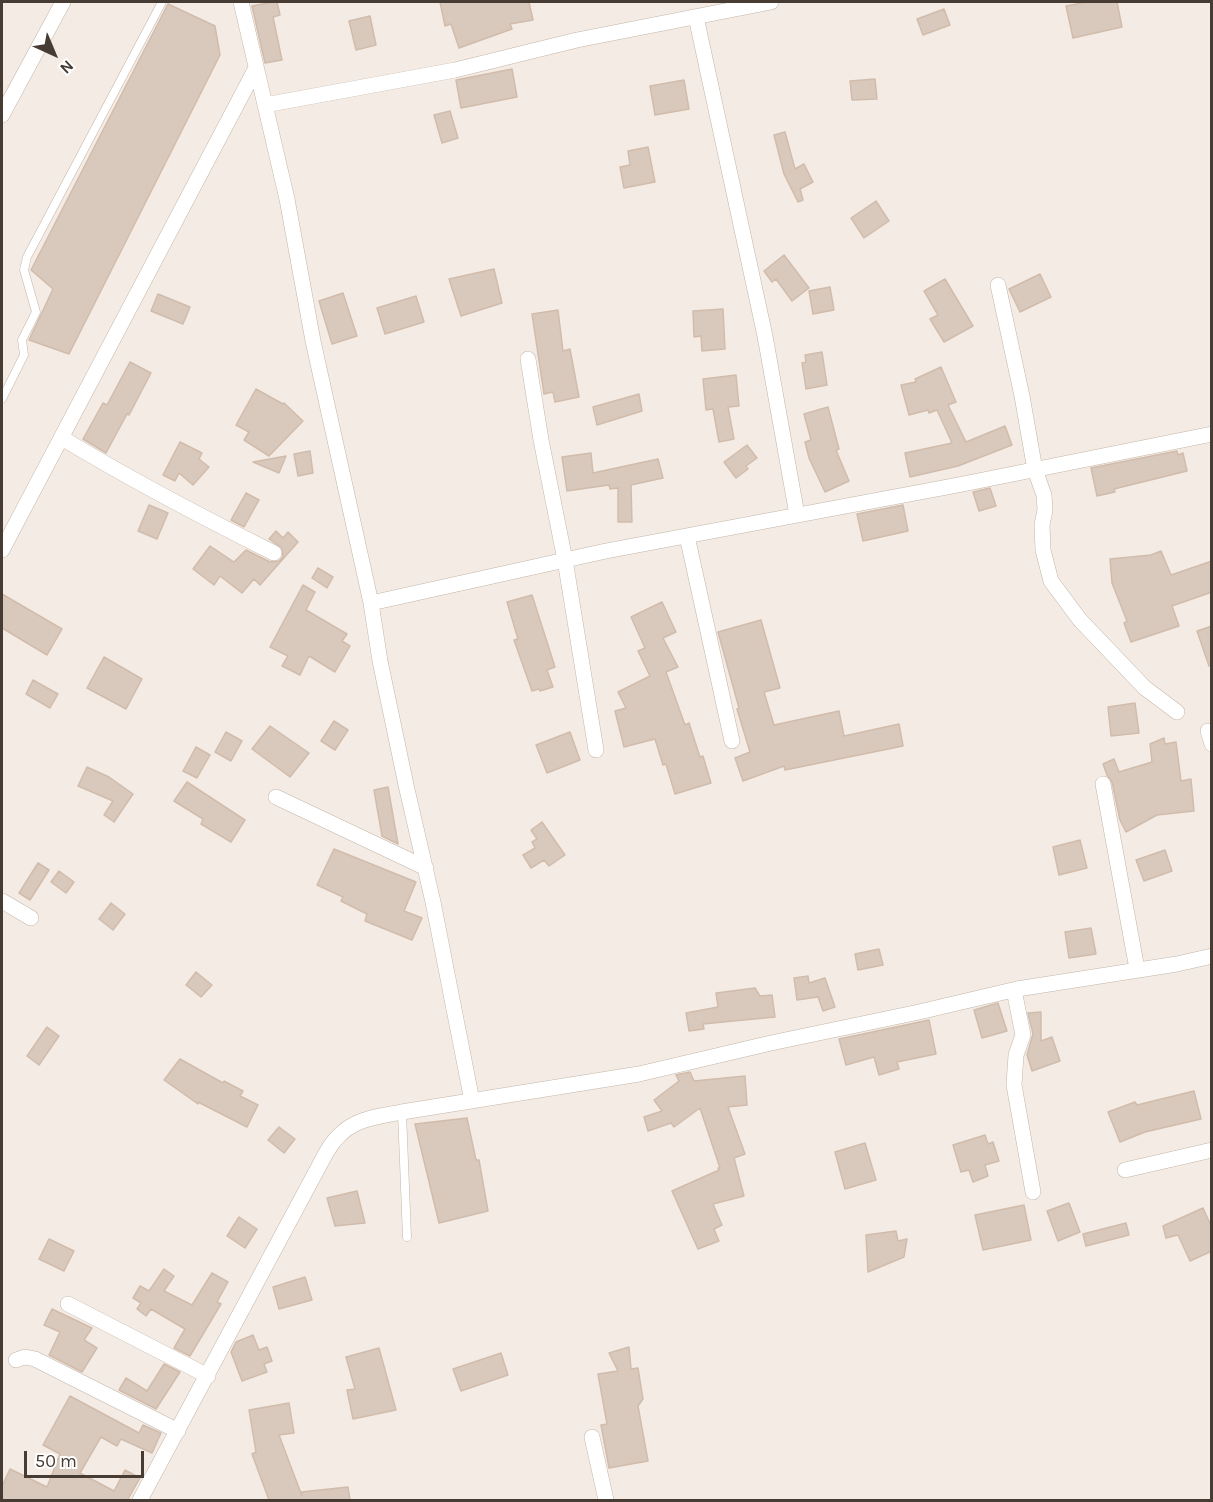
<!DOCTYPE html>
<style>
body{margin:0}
#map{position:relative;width:1213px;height:1502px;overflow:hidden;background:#f4ece4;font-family:Karla,sans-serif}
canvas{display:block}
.frame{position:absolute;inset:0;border:3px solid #463c34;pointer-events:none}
.north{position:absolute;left:24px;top:24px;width:60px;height:60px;-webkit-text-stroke:4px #fff;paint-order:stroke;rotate:136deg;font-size:16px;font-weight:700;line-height:24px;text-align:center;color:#463c34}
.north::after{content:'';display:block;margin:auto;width:21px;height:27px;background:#463c34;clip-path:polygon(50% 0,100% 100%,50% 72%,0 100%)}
.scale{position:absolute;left:24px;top:1451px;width:120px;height:27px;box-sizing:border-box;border:3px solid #463c34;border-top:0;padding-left:8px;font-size:18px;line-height:21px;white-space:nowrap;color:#463c34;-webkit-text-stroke:4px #fff;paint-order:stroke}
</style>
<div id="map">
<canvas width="1213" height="1502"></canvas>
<div class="frame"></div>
<div class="north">N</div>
<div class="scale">50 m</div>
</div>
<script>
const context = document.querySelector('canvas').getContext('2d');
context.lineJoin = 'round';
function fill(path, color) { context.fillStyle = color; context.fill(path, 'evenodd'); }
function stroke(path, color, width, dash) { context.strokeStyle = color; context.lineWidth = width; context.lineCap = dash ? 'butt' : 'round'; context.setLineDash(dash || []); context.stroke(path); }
const building = new Path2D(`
 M273,2h4l3,13 -7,2 9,43 -17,3 -13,-57z
 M440,2h89l4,18 -23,4 2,5 -53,19 -8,-24 -6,2z
 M1087,2h30l5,25 -49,11 -7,-32z
 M168,4l47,22 5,29 -151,299 -40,-14 24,-51 -22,-19z
 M944,9l6,16 -27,10 -6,-16z
 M370,16l6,29 -20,5 -7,-29z
 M512,69l5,28 -56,11 -5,-28z
 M875,79l2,20 -25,1 -2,-19z
 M684,80l5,29 -34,6 -5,-29z
 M450,111l8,27 -16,5 -8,-28z
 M785,132l10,37 9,-5 9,18 -13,7 3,11 -5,2 -14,-28 -10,-39z
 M648,147l7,35 -31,6 -4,-21 10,-2 -2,-14z
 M876,201l13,20 -25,17 -13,-20z
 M784,255l25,33 -17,13 -16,-22 -4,3 -8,-11z
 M494,269l8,34 -41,13 -12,-37z
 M1040,274l11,23 -31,15 -11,-23z
 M945,279l28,47 -29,16 -14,-23 8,-4 -14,-24z
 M830,287l4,23 -21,4 -4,-23z
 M343,293l14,43 -25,8 -13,-43z
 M158,294l32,13 -7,17 -32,-13z
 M416,296l8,26 -39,12 -8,-26z
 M723,309l2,40 -23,2 -1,-15 -7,1 -1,-26z
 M558,310l5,41 7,-2 9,48 -24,5 -2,-10 -9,2 -12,-80z
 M822,352l5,33 -21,4 -4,-26 4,-1 -1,-7z
 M130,362l21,11 -22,42 -2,-1 -21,39 -23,-14 20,-36 4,2z
 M941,367l15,35 -8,3 18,37 39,-16 7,19 -54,21 -48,11 -5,-24 47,-10 -15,-33 -8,3 -1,-3 -19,5 -8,-30 15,-3 -1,-3z
 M736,375l3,31 -11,1 6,32 -15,3 -6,-33 -7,1 -3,-31z
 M256,389l27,15 1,-1 19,18 -34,35 -25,-16 5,-8 -13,-7z
 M639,394l3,17 -45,14 -4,-18z
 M828,407l11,42 -3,1 13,31 -24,11 -16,-34 -4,-16 6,-2 -7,-26z
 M180,442l22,11 -3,6 10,8 -16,18 -14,-12 -4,8 -12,-6z
 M747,445l10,13 -11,8 2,3 -12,9 -12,-16z
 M310,451l3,22 -15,3 -4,-22z
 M1177,451l1,4 5,-2 4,18 -73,18 1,3 -18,4 -6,-28z
 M591,453l2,20 65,-14 5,19 -32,7 1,37h-14v-34l-8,1 -1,-4 -42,6 -5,-34z
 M286,456l-7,17 -26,-11z
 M990,488l6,18 -17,5 -6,-19z
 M246,493l13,7 -15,27 -13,-7z
 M149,505l19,8 -11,26 -19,-8z
 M903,505l5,26 -45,10 -6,-27z
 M276,531l7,7 5,-6 10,10 -38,43 -6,-6 -12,14 -22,-17 -6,9 -21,-16 17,-23 24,16 12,-12 24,12 9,-1 4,-4 -1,-9 -13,-9z
 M1161,551l10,24 41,-14v31l-40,14 7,20 -48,16 -7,-19 3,-2 -15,-38 -2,-24 41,-4z
 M318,568l15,9 -6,11 -15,-10z
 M303,585l12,7 -9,18 41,24 -5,7 8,5 -15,26 -26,-16 -9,19 -18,-9 6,-10 -18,-9z
 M2,594l60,35 -15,26 -45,-27z
 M532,595l23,72 -8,3 6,17 -13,4 -1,-2 -7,2 -18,-51 4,-1 -11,-37z
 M662,602l14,30 -13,6 15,29 -12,5 19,53 4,-2 11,34 3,-1 8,27 -36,11 -9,-30 -3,1 -8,-26 -31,8 -9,-36 11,-3 -8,-16 32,-16 -12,-25 7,-3 -14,-31z
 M761,620l19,68 -16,4 10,33 65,-14 5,25 55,-12 4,22 -118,24 -1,-4 -41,15 -8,-23 15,-6 -13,-43 2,-1 -21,-76z
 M1212,626v39l-3,1 -12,-35z
 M104,657l38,22 -16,30 -39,-21z
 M33,680l25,14 -8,14 -24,-14z
 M1135,703l4,30 -28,3 -3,-29z
 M334,721l14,9 -13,20 -14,-9z
 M270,726l39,27 -19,24 -38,-28z
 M226,732l16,9 -11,20 -16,-9z
 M570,732l10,28 -33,13 -11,-28z
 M1164,738l1,6 11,-2 5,39 10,-2 3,32 -37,4 -31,17 -6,-12 -8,-38 -5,-7 -4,-11 11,-5 5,13 33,-10 -2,-18z
 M196,747l14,8 -13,23 -14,-7z
 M87,767l22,10 24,17 -19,28 -10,-7 9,-14 -35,-15z
 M187,782l58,38 -14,22 -30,-18 2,-5 -29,-18z
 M388,787l10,57 -16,-8 -8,-46z
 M542,822l23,33 -16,11 -5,-6 -13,8 -8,-13 12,-7 -3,-6 5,-3 -6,-9z
 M1080,840l7,28 -28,7 -6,-28z
 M334,849l82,33 -12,29 18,7 -10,22 -47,-19 2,-7 -26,-13 2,-4 -26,-12z
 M1165,850l7,21 -28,10 -8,-21z
 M38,863l11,7 -19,30 -11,-7z
 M59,871l15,11 -8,11 -15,-11z
 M111,903l14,11 -12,16 -14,-11z
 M1091,928l5,26 -27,4 -4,-26z
 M879,949l4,16 -25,5 -3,-16z
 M196,972l16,13 -11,12 -15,-12z
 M808,976l1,7 16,-5 10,29 -12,4 -5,-14 -21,3 -3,-22z
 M755,988l5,8 12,-1 3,22 -72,7 1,5 -15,2 -3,-18 32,-6 -2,-14z
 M998,1003l9,28 -25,7 -8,-28z
 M1041,1012v29l11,-4 8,24 -28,10 -5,-16 6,-21 -5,-21z
 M929,1020l7,34 -39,8 2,7 -20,6 -5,-18 -28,8 -7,-26z
 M47,1027l12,9 -20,29 -12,-9z
 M180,1059l43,24 1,-2 19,10 -3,5 18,9 -11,22 -49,-25v2l-34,-24z
 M690,1072l4,9 51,-5 2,29 -19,2 17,47 -11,4 10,38 -31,8 9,21 -8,4 5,12 -21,8 -26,-58 47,-21 -1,-2h2l-20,-60 -26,19 -3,-4 -23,8 -4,-14 18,-6 -8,-11 25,-19 -3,-6z
 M1194,1091l7,28 -56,13 -25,10 -12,-30 27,-10 2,3z
 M467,1118l9,42h3l9,51 -49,12 -24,-99z
 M279,1127l16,12 -11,14 -16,-13z
 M985,1135l3,9 5,-2 6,19 -14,4 3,11 -15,6 -4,-12 -8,2 -8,-27z
 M865,1143l11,37 -31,9 -10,-37z
 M357,1191l8,32 -30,3 -8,-28z
 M1069,1203l11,29 -22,9 -11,-30z
 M1024,1205l7,35 -48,10 -8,-35z
 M1203,1208l9,20v23l-22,10 -12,-26 -12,3 -3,-12z
 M239,1217l18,12 -12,19 -18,-12z
 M1126,1223l3,12 -43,11 -3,-12z
 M896,1231l2,10 9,-2 -3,18 -36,15 -2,-37z
 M49,1239l25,12 -10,20 -25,-12z
 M164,1269l10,7 -10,15 28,14 20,-32 16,9 -11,20 4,2 -31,52 -16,-8 11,-19 -34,-20 -5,7 -9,-7 4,-6 -8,-5 7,-12 9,5z
 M305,1277l7,23 -33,9 -6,-22z
 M52,1309l40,19 -8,12 13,8 -15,24 -33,-17 11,-23 -16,-7z
 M253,1335l6,15 8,-3 5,14 -8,3 3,8 -25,9 -11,-29 5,-10z
 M629,1347l2,22 7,-1 5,31 -5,7 10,55 -39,7 -8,-43 6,-1 -9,-50 20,-3 -9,-18z
 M379,1348l17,62 -43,9 -6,-29 8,-1 -9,-32z
 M501,1353l7,22 -47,16 -8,-22z
 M164,1364l16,8 -24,37 -37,-19 7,-12 21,13z
 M70,1396l69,37 4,-8 18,8 -9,20 -31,-14 -4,7 -16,-9 -21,36 34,18 11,-21 15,8 -12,21 2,1h-128v-14l8,-17 37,18 13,-33 -17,-9z
 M289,1403l5,30 -15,2 23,61 -1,-4 47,-5 2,13h-81l-17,-46 4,-2 -7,-42z`);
fill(building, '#d9c8bc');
stroke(building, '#d1bcac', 1.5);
const lane = new Path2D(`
 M2,399l22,-44 -2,-15 14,-28 -12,-42 3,-13 135,-255
 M402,1112l5,125`);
const street = new Path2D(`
 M241,2l46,197 26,142 58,262 9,58 26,124 27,117 39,199
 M696,17l69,319 32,179
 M265,105l190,-35 122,-30 194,-38
 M2,115l61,-113
 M998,285l24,111 13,74 9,25 1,15 -3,15 1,25 8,31 29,39 65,68 32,24
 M528,359l13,81 24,120 31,190
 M62,438c69,42 140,79 212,115
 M687,536l45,205
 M2,550l254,-482
 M371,603l235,-52 352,-66 254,-51
 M1208,731l4,13
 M1103,784l34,185
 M276,797l150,71
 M2,901l29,17
 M1014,990l9,45 -7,20 -2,30 19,107
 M1125,1170l87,-20
 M68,1304l140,72
 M16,1360l9,-3 10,2 143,72
 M592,1437l14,63
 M140,1500l186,-347c18,-32 41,-35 76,-41l237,-38 132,-31 148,-31 98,-23 160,-25 35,-8`);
stroke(lane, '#c3b5a9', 9);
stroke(street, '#c3b5a9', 16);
stroke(lane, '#fff', 8);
stroke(street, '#fff', 15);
</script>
